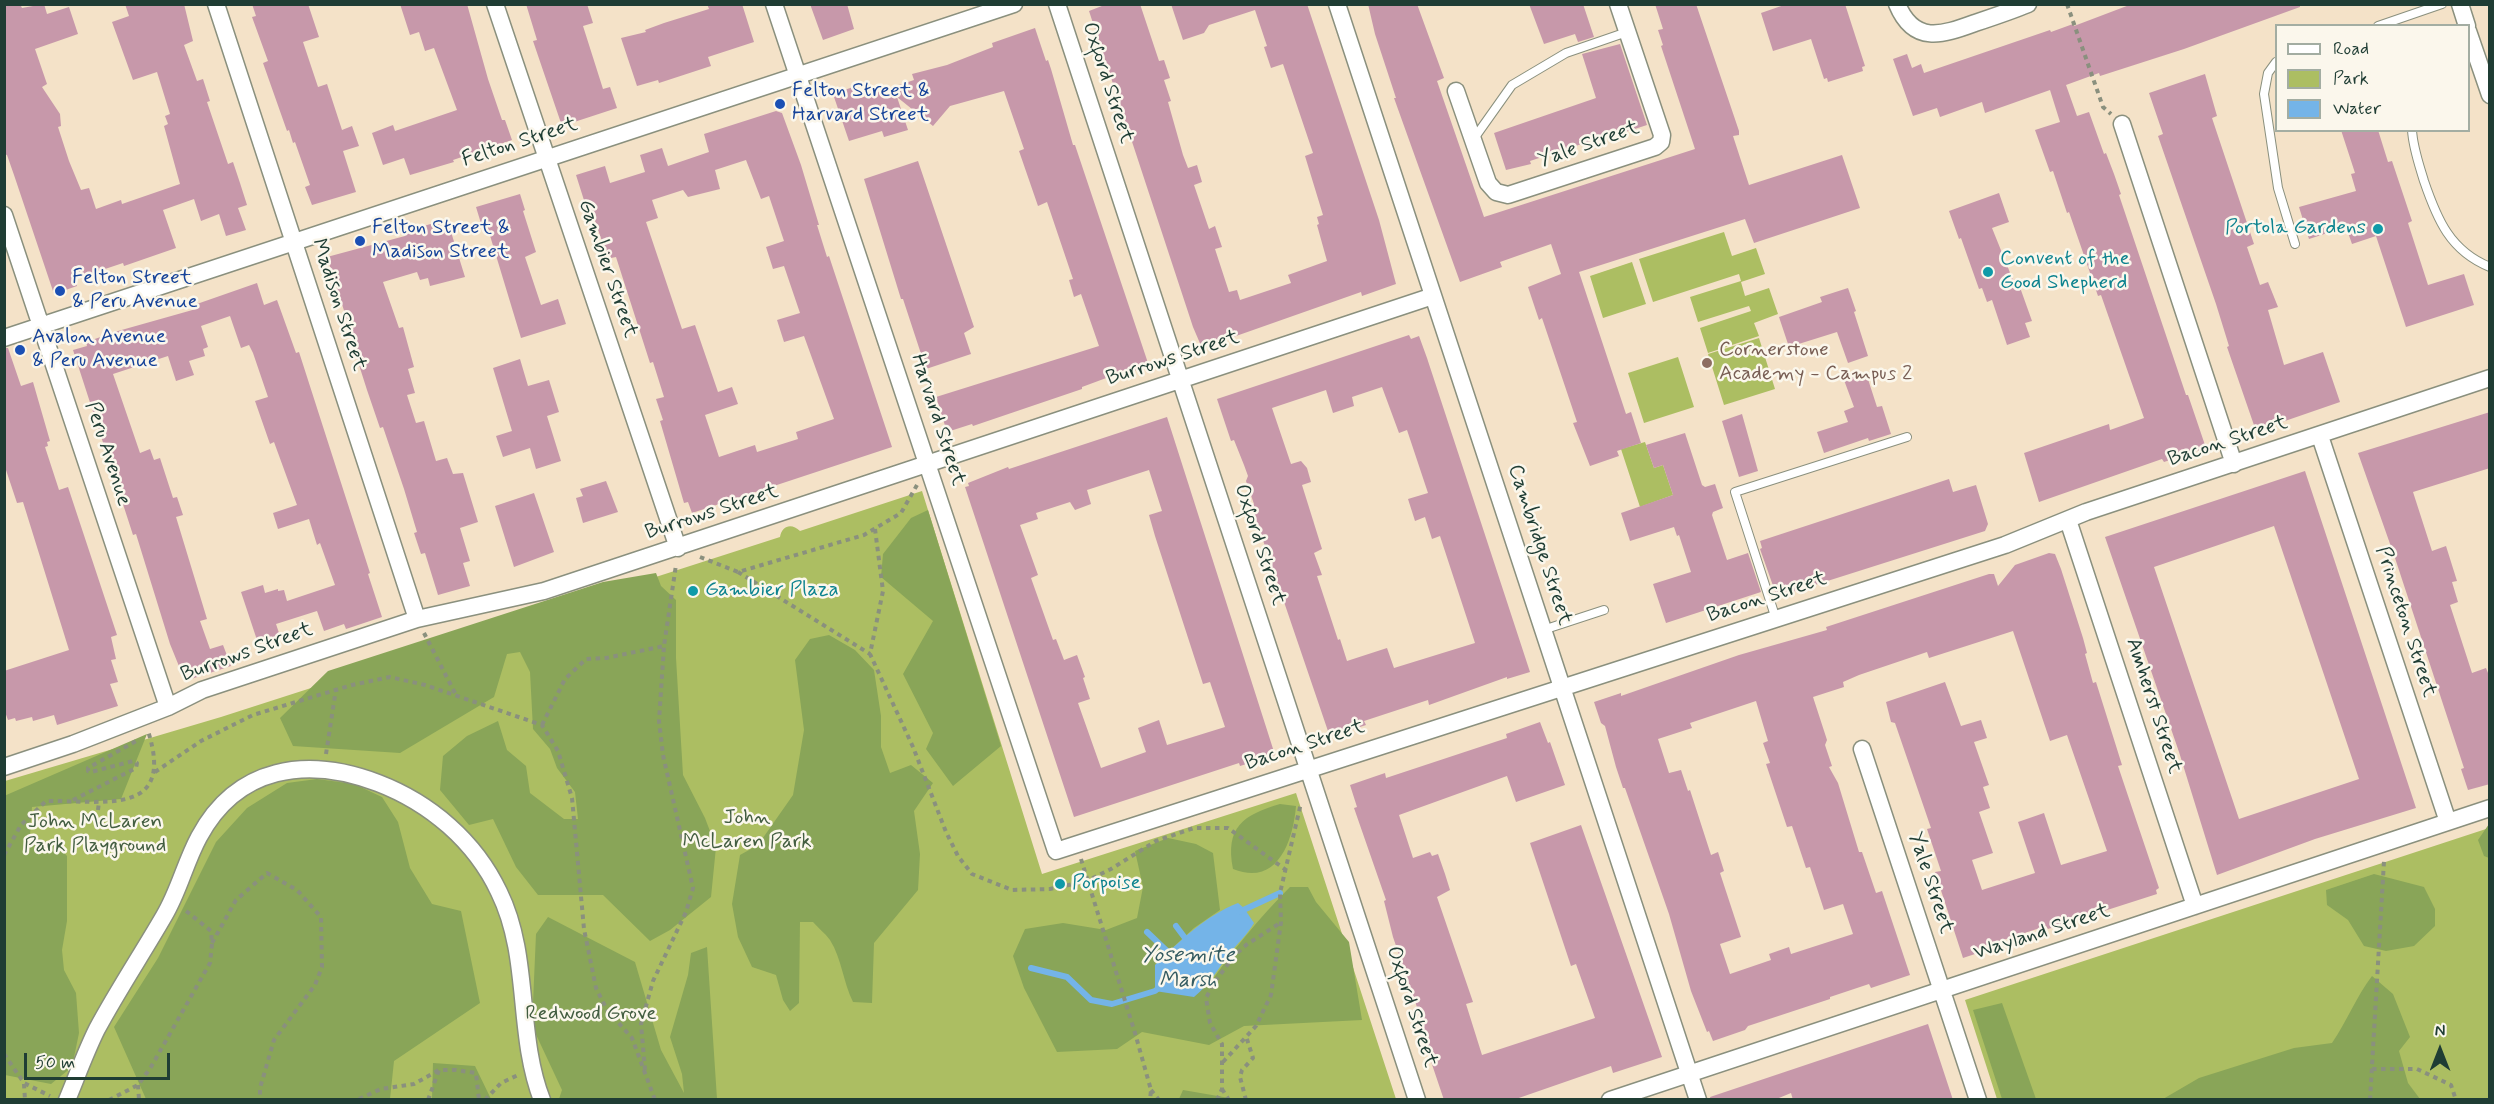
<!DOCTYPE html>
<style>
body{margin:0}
#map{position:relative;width:2494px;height:1104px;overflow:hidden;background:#f4e2c8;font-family:Mynerve,sans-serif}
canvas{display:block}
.frame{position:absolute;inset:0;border:6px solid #1f3d34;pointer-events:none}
.legend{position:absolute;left:2275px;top:24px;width:195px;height:108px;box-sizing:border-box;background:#fbf7ec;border:2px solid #a3ada2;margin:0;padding:8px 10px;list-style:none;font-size:18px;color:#1f3d34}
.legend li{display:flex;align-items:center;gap:12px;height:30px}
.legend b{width:30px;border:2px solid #a3ada2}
.north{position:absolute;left:2410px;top:1020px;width:60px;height:60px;-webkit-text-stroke:4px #fbf7ec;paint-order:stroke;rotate:0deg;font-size:16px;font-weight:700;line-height:24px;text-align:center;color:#1f3d34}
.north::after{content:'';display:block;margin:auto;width:21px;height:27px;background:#1f3d34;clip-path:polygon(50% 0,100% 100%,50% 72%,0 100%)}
.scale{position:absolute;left:24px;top:1053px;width:146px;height:27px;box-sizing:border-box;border:3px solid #1f3d34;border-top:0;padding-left:8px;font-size:18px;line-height:21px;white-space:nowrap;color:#1f3d34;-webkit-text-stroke:4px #fbf7ec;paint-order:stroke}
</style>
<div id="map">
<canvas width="2494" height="1104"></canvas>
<div class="frame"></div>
<ul class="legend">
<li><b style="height:8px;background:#fff"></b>Road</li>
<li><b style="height:16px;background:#acbe62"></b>Park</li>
<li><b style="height:16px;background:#74b4e8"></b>Water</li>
</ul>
<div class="north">N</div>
<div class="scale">50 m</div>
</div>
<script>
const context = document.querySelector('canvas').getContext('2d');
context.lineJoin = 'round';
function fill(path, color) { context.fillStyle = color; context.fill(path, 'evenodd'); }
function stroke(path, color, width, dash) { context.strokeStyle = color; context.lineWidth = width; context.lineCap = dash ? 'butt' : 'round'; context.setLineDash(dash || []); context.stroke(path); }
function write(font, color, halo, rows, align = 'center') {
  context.font = font + ' Mynerve,sans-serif'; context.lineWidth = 5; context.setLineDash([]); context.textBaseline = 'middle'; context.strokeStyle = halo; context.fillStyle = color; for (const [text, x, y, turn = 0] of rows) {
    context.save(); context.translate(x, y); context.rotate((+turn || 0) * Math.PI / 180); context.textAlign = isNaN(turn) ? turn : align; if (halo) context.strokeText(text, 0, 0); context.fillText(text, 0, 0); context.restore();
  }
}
fill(new Path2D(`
 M1724,232l8,24 24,-8 9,26 -24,8 4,14 24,-8 9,26 -24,9 5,13 -51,17 -8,-25 51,-17 -2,-5 -51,16 -8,-25 51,-16 -2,-7 -86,28 -14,-43z
 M1632,262l14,42 -43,14 -13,-42z
 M1759,338l16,51 -51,16 -16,-51z
 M1678,357l16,50 -50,16 -16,-50z
 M1645,442l9,26 9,-3 10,30 -33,12 -19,-58z
 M922,491l120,383 254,-81 100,306 -1391,1v-319l216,-64 559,-180c2,-12 12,-14 20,-6z
 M2489,828v271h-492l-32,-99z`), '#acbe62');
fill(new Path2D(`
 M928,510l73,236 -48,40 -27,-37 7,-16 -30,-59 30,-53 -52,-44 2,-23 28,-36z
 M656,573l5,13 15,14v58l7,117 22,43 11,29 -5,50 -41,33 -20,11 -47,-46h-65l-22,-28 -23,-48 -24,6 -29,-35 3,-34 24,-20 31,-15 9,29 19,16 4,27 34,26h14l-3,-27 -18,-24 -7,-19 -17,-20 -3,-57 -10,-20 -13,2 -13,43 -94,56 -107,-7 -13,-28 48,-47 275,-89z
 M829,635l26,15 19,20 7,46v31l9,26 21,-8 22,18 -19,28 6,43 -2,36 -44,53 -2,60 -19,-1c-10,-20 -11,-43 -23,-62 -5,-7 -12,-12 -17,-18h-13l-1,81 -9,8 -7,-11 -7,-25 -24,-8 -14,-30 -6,-33 8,-49 18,-10 35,-50 11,-65 -9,-70 15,-21z
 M147,734l-26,65 -89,8 -2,28 29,12 8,9v65l-5,29 2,20 12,23 3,40 -7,34 -21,17 -46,-9 -1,-279z
 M317,779l37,5 28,13 16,25 12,46 22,36 29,7 19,92 -86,58 -4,38h-244l-32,-72 44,-69 58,-116 31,-34 40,-25z
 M1280,804l16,2c-3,36 -19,81 -63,63 -8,-42 10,-54 47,-65z
 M2489,824h1l-1,34 -5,-2 -6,-16z
 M1168,838l28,6 17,9 7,57 -26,18 -39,36 53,22c25,-36 51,-68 82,-99h18l8,15 33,40 13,78 -118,6 -35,19 -67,-13 -25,17 -60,3 -33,-64 -11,-32 12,-27 38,-6 43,7 31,-12 6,-31 -8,-36z
 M2374,874l50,13 11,22v17l-21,20 -28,5 -22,-5 -16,-26 -21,-15 -1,-15z
 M548,917l87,45 26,88 23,43 -2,-19 -12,-37 18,-62 3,-22 16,-6 10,152h-158l3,-9 -30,-64 4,-92z
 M2372,976l21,18 17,43 -11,14 9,32 12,16h-257l36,-21 95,-30 38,-5c15,-22 24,-46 40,-67z
 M2002,1003l34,96h-34l-29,-89z
 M433,1063l42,3 16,33h-59z
 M1183,1090l52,9h-56z`), '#89a558');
fill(new Path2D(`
 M1238,903l6,5 10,15c-7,12 -16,20 -24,30 -12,16 -20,31 -36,44l-39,-6v-26c26,-25 50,-49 83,-62z`), '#74b4e8');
stroke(new Path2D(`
 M1239,912l41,-19
 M1176,926l12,16
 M1147,932l21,20 6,1
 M1031,968l36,9 24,23 21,4 43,-13 5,-4`), '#74b4e8', 6);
fill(new Path2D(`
 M4,4h16l2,4 22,-4 3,10 22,-7 9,27 -43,15 12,35 -5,3 18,27 1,12 -3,1 11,34 12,29 8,-2 7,21 25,-9 1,4 58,-20 -16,-58 4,-2 -3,-8 5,-2 -13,-42 -24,8 -21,-58 17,-6 -4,-12h59l9,37 -9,4 13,36 6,-2 7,22 -3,1 21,62 5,-2 7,21 7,22 -9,3 8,22 -20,6 -7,-22 -18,7 -7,-22 -31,11 13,38 -52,18 -1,-3 -48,16 2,7 -23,8 -40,-119 -7,-20 -3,-1z
 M252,4h56l11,33 -16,5 15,45 9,-3 15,46 10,-4 7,20 -16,5 13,41 -44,13 -7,-18 5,-2 -15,-43 -2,1 -4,-13 -2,1 -24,-68 5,-2 -16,-44 4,-1z
 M400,4h67l21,75 14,41h3l7,20 -59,20 1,2 -44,13 -6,-17 -21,7 -11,-32 21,-8 2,6 62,-21 -23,-62 -9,3 -6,-19 -9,3z
 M526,4h61l6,19 -10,3 20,63 7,-2 7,21 -55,18 -29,-85 4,-1z
 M707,4h35l12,38 -46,15 3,9 -52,17 -1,-3 -21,6 -16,-48 25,-6 -1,-2 19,-7 45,-14z
 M810,4h37l7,25 -31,11z
 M1107,4h33l19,57 5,-1 6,18 -6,2 7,21 -3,1 15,53 5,13 9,-3 5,17 -8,3 15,44 6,-3 7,21 -7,2 14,43 8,-2 3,10 51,-17 -3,-8 39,-14 -10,-36 2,-1 -2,-7 6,-2 -18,-59 8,-3 -30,-89 -12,4 -7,-21 3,-1 -12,-36 -46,15 -5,8 -21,7 -12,-36h136l72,216 17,64 -34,12 -1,-4 -159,56 -9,-21 -104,-316z
 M1368,4h49l27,74 -7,3 47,136 211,-68 -34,-103 2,-1 -5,-15 5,-1 -8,-25h41l43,127v4l-6,1 16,49 93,-30 18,53 -106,35 -9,-24 -166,53 47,142 5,-2 10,31 -24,8 2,5 -29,10 -17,-43 4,-1 -35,-104 -3,2 -11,-33 33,-13 -10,-30 -51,18 2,5 -42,15 -66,-184h2l-21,-64z
 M1529,4h54l11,33 -16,5 -3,-8 -31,10z
 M1787,4h58l20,62 -3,1 1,4 -35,11 -1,-4 -3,1 -13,-40 -38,12 -12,-38z
 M2132,4h168v3l-116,42 -84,27 -1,-3 -33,12 11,31 12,-4 15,42 2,-1 8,21 7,20 -2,1 67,200h2l18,53 -42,14 -2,-3 -123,43 -15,-49 85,-29 1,6 34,-12 -43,-123 -3,1 -29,-84 -2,1 -14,-42 -3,1 -15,-42 25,-8 -10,-32 -65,23 -3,-11 -42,15 -3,-9 -24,8 -20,-57 14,-5 5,14 9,-4 3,9 126,-43 1,2 22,-8 1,2z
 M1035,28l11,33 2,-1 3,9 22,76h2l74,221 -31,10 -1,-2 -35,13v2l-109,37 -1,-2 -25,8 -11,-35 163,-51 -18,-52 -7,3 -5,-17 4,-1 -26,-77 -9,4 -19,-55 5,-2 -20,-58 -54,15 -17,20 -36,-29 11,33 -24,7 -2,-6 -33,10 -16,-47 23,-8 4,12 54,-18 -2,-6 35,-9 46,-18 -1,-4z
 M1620,44l27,81 -37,12 -1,-2 -79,26 1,3 -25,6 -12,-37 102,-35 -14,-44z
 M2205,74l12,42 -5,2 42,126 -7,3 13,38 8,-3 10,25 -10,3 16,55 39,-13 17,50 -84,29 -29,-84 2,-1 -13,-42 -58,-168 5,-2 -14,-41z
 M776,111l6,2 19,52 18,60h-2l10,32 2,-1 63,191 -200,66 -4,-11 -4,1 -24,-82 3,-1 -7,-21 8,-2 -11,-35 -3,1 -34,-106 -5,1 -1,-3 -3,1 -14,-41 -4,1 -13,-41 29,-9 5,17 35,-11 -5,-17 22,-7 6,18 41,-14 -5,-18zM746,160l15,39 8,-3 15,45 -18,6 7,22 11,-3 16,47 -23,7 7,22 20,-6 30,83 -38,13 2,7 -41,13 -2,-7 -36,12 -14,-42 33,-11 -6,-17 -14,5 -23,-67 -13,4 -36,-107 12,-4 -6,-18 31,-10 5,7 32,-8 -5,-19z
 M2341,130h37l10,32 4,-1 20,60 -4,2 20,62 36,-11 10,31 -68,22 -30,-91 -24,8 -6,-17 -37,12 -10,-32 57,-16 -5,-17 4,-1z
 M918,161l56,166 -10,6 7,21 -45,15 -23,-70h-2l-37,-120z
 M1999,193l10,29 -17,6 21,52 4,-1 15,42 -7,2 5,14 -23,8 -15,-45 -5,2 -5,-14 -3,1 -18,-51 -2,1 -10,-28z
 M520,194l5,16 -2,1 13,41 -11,5 16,48 17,-6 8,25 -45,14 -33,-109 -5,1 -7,-23z
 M447,219l18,58 -35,9 -2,-8 -8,2 -3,-8 -34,10 16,46 4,-1 11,40 -6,2 7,24 -8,2 9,28 8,-2 12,40 11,-3 6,16 10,-1 15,49 -18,6 10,33 -7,2 7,23 -32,9 -13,-42 -4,1 -7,-21 3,-1 -13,-43 -21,-62 -3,1 -13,-38 -15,-47 2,-1 -27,-85 78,-21 -1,-4z
 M257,283l7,22 13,-5 19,53 3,-1 71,221 -2,1 14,43 -36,12 -2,-5 -20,7 -7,-20 -41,13 4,12 -22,7 -17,-51 22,-7 2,8 13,-4v2l6,-1 3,11 48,-16 -15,-42 -3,2 -8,-26 -31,10 -5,-16 24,-8 -23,-63 -4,2 -15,-43 13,-4 -15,-44 -4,-8 -8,3 -11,-32 -29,10 7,21 -5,2 2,7 -16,5 5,14 -18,6 -8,-25 -55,18 27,79 10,-4 4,11 6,-2 13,40 4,-1 6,18 -7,2 31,102 -7,2 10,28 13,-4 8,21 -46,15 -15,-37 -34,-110 -3,1 -60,-185 14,-4 -1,-4 32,-11 78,-22 -2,-4z
 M1848,288l8,23 -2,1 14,44 -20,7 -11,-31 -48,15 -10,-30 43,-15 -2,-5z
 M1409,335l2,4 8,-3 8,22 103,314 -23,7v-2l-78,28 -1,-5 -64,21 2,4 -36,12 -79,-232 3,-1 -8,-23 2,-5 -4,-11 -10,-25 -3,1 -14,-42zM1382,387l17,46 8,-3 21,63 -20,6 7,22 10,-4 7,22 8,-3 35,107 -81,25 -7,-20 -40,13 -7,-22 -2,1 -21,-64 5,-1 -8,-22 8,-4 -20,-64 9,-3 -4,-14 -6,-7 -10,3 -19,-56 54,-18 7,23 21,-7 -2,-9z
 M4,348h4l13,38 12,-4 17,59 -3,1 1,4 -3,1 14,43 9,-3 49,148 -6,2 5,22 -5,1 7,22 -8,2 8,22 -61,19 -3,-10 -21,6 -1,-4 -16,4 -1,-3 -7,2 -4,-11v-38l65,-21 -46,-148 -6,1 -13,-39z
 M520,359l8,27 21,-6 10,32 -12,4 14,45 -25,8 -6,-21 -27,9 -7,-21 16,-5 -19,-63z
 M1866,373l11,34 5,-1 9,28 -22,7 -1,-3 -44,15 -7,-21 31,-10 -4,-11 10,-4 -10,-27z
 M2490,412v56l-77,24 19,59 14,-5 11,35 -5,1 6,20 -8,3 22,68 14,-5 4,10v106l-22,6 -7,-21 3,-1 -69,-210 -37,-105z
 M1742,414l16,57 -19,6 -17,-56z
 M1167,417l108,338 -35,11 -1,-3 -165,54 -109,-330 4,-1 -1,-3 40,-16 1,2zM1149,470l13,41 -13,4 6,21 48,148 7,-2 15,45 -58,18 -8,-25 -21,8 8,24 -45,16 -23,-65 12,-4 -7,-21 2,-1 -8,-22 -13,5 -8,-21 -3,1 -22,-62 7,-3 -18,-50 18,-6 -2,-6 34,-11 5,8 16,-6 -4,-14z
 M1685,433l17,52 3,2 10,-3 8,24 -10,4 -1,3 15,45 21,-7 13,39 -95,31 -13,-39 38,-12 -12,-37 -2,1 -3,-9 -44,14 -9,-28 52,-18 -10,-30 -9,3 -8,-23z
 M2305,471l111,337 -101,31 -98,36 -38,-123 -74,-215zM2274,526l85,253 -120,40 -85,-252z
 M1949,479l4,13 23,-7 12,39 -3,7 -208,66 -17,-48 2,-1 -2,-7z
 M606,481l12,31 -35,11 -7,-25 7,-2 -3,-7z
 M534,493l20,59 -40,15 -19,-61z
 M2049,553l6,1 6,15 22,69 4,15 -2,1 8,29 3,-1 26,83 -4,1 41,122 -3,2 1,4 -109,35 -2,-3 -52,17 2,4 -33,11 -28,-86 6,-1 -14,-42 4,-1 -36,-105 -4,-1 -5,-20 59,-20 16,44 20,-6 6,18 -13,4 15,43 -6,2 7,21 -11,4 14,41 -21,7 10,30 53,-17 -17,-51 26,-9 17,52 46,-14 -40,-116 -17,6 -37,-110 -84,27 -2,-6 -68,23 -16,7 1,5 -31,10 14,43 -2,5 7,21 -3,1 9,16 21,69h3l14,41 6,-2 28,84 -39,13 -2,-4 -39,13v2l-82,27 -3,4 -32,11 -4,-10 -2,1 -16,-41 -22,-77 -44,-126h-2l-7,-21 -11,-41 -4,-3 -7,-21 27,-9v3l118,-41 88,-25 -1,-3 163,-53h5l4,12 17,-21zM1756,701l12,40 -5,2 7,20 -4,1 21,63 5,-1 14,42 4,-1 14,43 19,-6 10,30 -62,20 -2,-7 -20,7 2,6 -41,14 -10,-30 21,-7 -21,-64 4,-2 -6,-19 -7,3 -21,-65 -2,1 -7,-21 -12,3 -11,-34 34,-11 -2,-5z
 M1540,722l8,21 2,-1 15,43 -49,17 -9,-26 -108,39 14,43 17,-6 2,4 6,-2 7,20 5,16 -13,7 36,105 -7,2 16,51 113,-37 -19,-54 -5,2 -41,-123 51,-18 81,232 -49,16 -2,-7 -98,34h-69l-27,-80 4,-1 -28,-82 -9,-36 2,-1 -32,-92 3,-1 -7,-22 35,-12 1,5 121,-40 -1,-4z
 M1928,1024l25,76h-160l-2,-7 -17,7h-63l-1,-3z`), '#c798aa');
const service = new Path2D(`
 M2378,26l64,-22
 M2276,62l-8,11 -4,21 14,94 17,56
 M2412,130c1,18 7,34 12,51 13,38 26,70 66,86
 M1473,140l39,-55 54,-32 61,-21
 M1776,619l-41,-127 172,-55
 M1543,630l61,-20`);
const minor = new Path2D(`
 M216,4l201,615
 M495,4l183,544
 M774,4l282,847 949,-306 81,-33 404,-134
 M1057,4l360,1096
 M1337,4l361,1096
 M1897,4c17,41 45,31 78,19 18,-6 36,-12 53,-19
 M2460,4l7,22
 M2468,31l22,64
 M1456,91l32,92 8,9 12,3 147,-48 6,-5 1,-7 -44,-131
 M2122,124l112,340
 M4,215l164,492
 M4,338l1010,-334
 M2320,436l128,386
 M2068,520l127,386
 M1862,749l116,351
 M4,767l69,-23 95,-37 34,-17 215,-71 127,-28 889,-295
 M67,1100c10,-24 19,-49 30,-71 21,-39 45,-75 67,-113 15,-25 21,-53 35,-79 38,-71 108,-81 179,-54 52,20 97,58 121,109 32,65 17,141 43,208
 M1610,1100l880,-292`);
stroke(service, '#8a907e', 10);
stroke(minor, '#8a907e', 19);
stroke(new Path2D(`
 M2067,4l36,103 8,7
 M875,529l8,62 -13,63 43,93 33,85 12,24 14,18 40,16 38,-1 37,-8 24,-12 45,-28 38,-13h34l58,42
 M700,557l38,15 126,-37 37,-22 16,-28
 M738,572l132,82
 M424,633l32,62
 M542,725l23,-46 21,-20 20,-1 58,-12 12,-81
 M326,754l10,-65
 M155,772l46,-31 52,-26 99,-30 38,-8 35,8 117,40 16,26 14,47 12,131 12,59 11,22 25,28 23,62
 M73,800l63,-32 1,-5 -4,-2 -42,11 -3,-1v-3l50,-28
 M98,810l1,-8
 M4,855l17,-30 25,-24c56,-1 130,17 102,-70
 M1081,859l54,174 16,57 -1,10
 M212,943l24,-43 31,-27 30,17 24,27 1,50 -7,18 -41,55 -14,48v12
 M4,1054l20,29 26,13
 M1223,1062l33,-36 15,-31 10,-73 -1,-29 21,-90
 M2372,1069h45l34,16 5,15
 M645,1070l-4,-46 12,-43 33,-69 7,-24 -30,-133 -4,-34 5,-75
 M24,1084l1,16
 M138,1085l1,15
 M1222,1089l7,11
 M1151,1090l8,10
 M359,1099l22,-10 33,-5 25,-14
 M109,1100l29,-15 13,-18 59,-104 2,-19 -1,-13 -26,-21
 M428,1100l11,-30h17l20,3 3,27
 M485,1100l16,-17 17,-8
 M1217,1100l5,-11v-45l-12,-21 -4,-25 8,-15 20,-27 12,-11 34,-22
 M1246,1100l-6,-23 2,-7 11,-12 -7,-22
 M2370,1100l14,-239`), '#8a907e', 4, [4.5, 4.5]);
stroke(service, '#fff', 8);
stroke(minor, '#fff', 16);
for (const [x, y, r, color] of [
 [780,104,6,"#1a4fb4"],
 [2378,229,6,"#0f9aa8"],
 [360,241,6,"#1a4fb4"],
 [1988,272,6,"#0f9aa8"],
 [60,291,6,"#1a4fb4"],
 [20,350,6,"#1a4fb4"],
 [1707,363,6,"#8d6e63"],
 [693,591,6,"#0f9aa8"],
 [1060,884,6,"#0f9aa8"]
]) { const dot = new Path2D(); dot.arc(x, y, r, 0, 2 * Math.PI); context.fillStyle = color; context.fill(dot); stroke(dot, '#fbf7ec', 2); }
write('21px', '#1f3d34', '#fbf7ec', [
 ["Oxford Street",1107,83,72],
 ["Felton Street",520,143,-18],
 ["Yale Street",1589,145,-19],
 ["Gambier Street",607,269,71],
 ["Madison Street",338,305,72],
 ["Burrows Street",1173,359,-18],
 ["Harvard Street",937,420,72],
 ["Bacon Street",2228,442,-18],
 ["Peru Avenue",107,454,72],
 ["Burrows Street",712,513,-18],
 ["Oxford Street",1259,545,72],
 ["Cambridge Street",1539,545,72],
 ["Bacon Street",1767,598,-18],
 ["Princeton Street",2405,622,72],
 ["Burrows Street",247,653,-20],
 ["Amherst Street",2153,706,72],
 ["Bacon Street",1305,746,-18],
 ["Yale Street",1930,883,72],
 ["Wayland Street",2042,933,-18],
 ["Oxford Street",1411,1007,72]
]);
write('21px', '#164399', '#fbf7ec', [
 ["Felton Street &",792,92],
 ["Harvard Street",792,116],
 ["Felton Street &",372,229],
 ["Madison Street",372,253],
 ["Felton Street",72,279],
 ["& Peru Avenue",72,303],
 ["Avalon Avenue",32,338],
 ["& Peru Avenue",32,362]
], 'left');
write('21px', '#0d838f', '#fbf7ec', [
 ["Portola Gardens",2366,229,"right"],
 ["Convent of the",2000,260],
 ["Good Shepherd",2000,284],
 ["Gambier Plaza",705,591],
 ["Porpoise",1072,884]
], 'left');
write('21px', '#785e54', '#fbf7ec', [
 ["Cornerstone",1719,351],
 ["Academy - Campus 2",1719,375]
], 'left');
write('21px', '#425d40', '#fbf7ec', [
 ["John",747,819],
 ["McLaren Park",747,843],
 ["John McLaren",95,823],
 ["Park Playground",95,847],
 ["Redwood Grove",591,1015]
]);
write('italic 22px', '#345b61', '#fbf7ec', [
 ["Yosemite",1188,956],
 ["Marsh",1188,981]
]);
</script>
